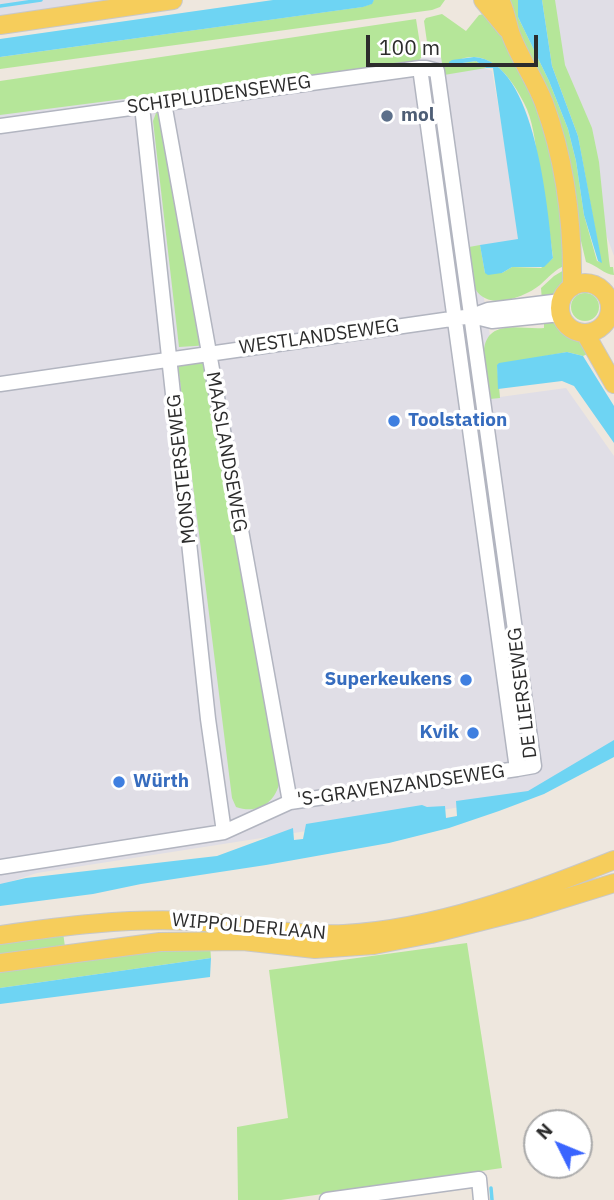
<!DOCTYPE html>
<meta charset="utf-8">
<style>
body{margin:0}
#map{position:relative;width:614px;height:1200px;overflow:hidden;background:#eee7de;font-family:"IBM Plex Sans",sans-serif}
canvas{display:block}
.north{position:absolute;left:523px;top:1109px;width:70px;height:70px;box-sizing:border-box;background:#fff;border:2px solid #ababab;border-radius:50%;rotate:313deg;font-size:19px;font-weight:700;line-height:28px;text-align:center;color:#2c2c2c}
.north::after{content:'';display:block;margin:auto;width:24px;height:32px;background:#3a65ff;clip-path:polygon(50% 0,100% 100%,50% 72%,0 100%)}
.scale{position:absolute;left:366px;top:35px;width:172px;height:32px;box-sizing:border-box;border:4px solid #2c2c2c;border-top:0;padding-left:9px;font-size:21px;line-height:24px;white-space:nowrap;color:#2c2c2c;-webkit-text-stroke:5px #fff;paint-order:stroke}
</style>
<div id="map">
<canvas width="614" height="1200"></canvas>
<div class="north">N</div>
<div class="scale">100 m</div>
</div>
<script>
const context = document.querySelector('canvas').getContext('2d');
context.lineJoin = 'round';
function fill(path, color) { context.fillStyle = color; context.fill(path, 'evenodd'); }
function stroke(path, color, width, dash) { context.strokeStyle = color; context.lineWidth = width; context.lineCap = dash ? 'butt' : 'round'; context.setLineDash(dash || []); context.stroke(path); }
function write(font, color, halo, rows, align = 'center') {
  context.font = font + ' "IBM Plex Sans",sans-serif'; context.lineWidth = 7; context.setLineDash([]); context.textBaseline = 'middle'; context.strokeStyle = halo; context.fillStyle = color; for (const [text, x, y, turn = 0] of rows) {
    context.save(); context.translate(x, y); context.rotate((+turn || 0) * Math.PI / 180); context.textAlign = isNaN(turn) ? turn : align; if (halo) context.strokeText(text, 0, 0); context.fillText(text, 0, 0); context.restore();
  }
}
fill(new Path2D(`
 M0,0h113l-113,16z
 M547,0h67v256l-10,-27z
 M433,49l59,22 30,170 -42,33 20,123 66,-9 48,68v288l-84,50 -50,10 -443,69 -37,12v-774z`), '#e0dee6');
fill(new Path2D(`
 M374,0h71l-5,7 -8,3 -432,59v-12l362,-50 9,-3z
 M510,0h8v17l31,64 19,48 8,32 8,54 13,46 4,1 -23,-126 -26,-70 -10,-66h13l10,65 27,63 7,34 10,98 1,7h3l1,8c-9,0 -19,-11 -28,-13l-42,-176 -38,-82z
 M489,13l51,93 17,65 9,94c-12,5 -17,12 -26,20 -15,12 -51,26 -64,5 -6,-11 -6,-31 -7,-43l11,-2 5,28h17l10,-6 29,1 12,-10c-4,-33 -9,-65 -15,-97 -3,-19 -5,-41 -14,-58 -15,-30 -40,-61 -75,-38l27,-4 10,7 -42,7 -3,-18 -6,-1 -1,-7h-6l-4,-28 2,-3 16,-4 24,17 13,-16z
 M416,19l6,38 -4,4 -418,54v-34z
 M156,113l8,1 46,231 -31,2 -26,-226z
 M564,270c1,18 -5,23 -22,31l-1,-13 13,-12z
 M571 307a14 14 0 1 1 28 0a14 14 0 1 1-28 0Z
 M544,319c14,3 38,22 48,33l-9,4 -16,-4 -70,13 3,33 -10,1c-3,-22 -19,-67 15,-71 10,-2 26,1 39,0z
 M208,361l72,418c-3,23 -22,36 -44,28l-4,-9 -54,-433z
 M63,932l2,15 -65,8v-14z
 M467,943l35,225 -221,32h-43l-1,-73 51,-9 -19,-148z
 M210,945l1,13 -211,30v-17z`), '#b5e699');
fill(new Path2D(`
 M273,0h101l-2,4 -9,3 -363,50v-18z
 M518,0h24l10,66 26,70 24,127 -4,-2 -14,-46 -8,-54 -8,-32 -19,-48 -31,-64z
 M474,57c62,3 74,154 79,201l-9,9h-32l-10,6 -14,2 -3,-2 -5,-28 38,-6 -25,-171h-7l-10,-7 -27,4v-3l3,-2z
 M567,352l16,4 31,50v37l-40,-57 -12,-5 -64,8 -1,-24 2,-2z
 M614,740v17l-70,37 -45,17 -50,17 -60,15 -123,22 -125,19 -48,10 -93,12v-22l26,-6 191,-22 76,-28 1,12 9,-1 3,-15 116,-19 5,2 18,-1 1,12 11,-2 -1,-15 72,-10z
 M211,958l-1,19 -210,27v-16z`), '#6ed4f3');
stroke(new Path2D(`
 M0,6l41,-6
 M491,1188l1,12`), '#6ed4f3', 3.5);
const minor = new Path2D(`
 M164,103l126,699
 M142,106l66,613 16,113
 M0,126l420,-58h6l11,3 97,695 -17,3 -97,-701
 M472,316l20,5 69,-7
 M0,384l472,-68 16,-6 73,-9
 M0,867l224,-35 66,-30 227,-33
 M327,1200l152,-21 2,21`);
const major = new Path2D(`
 M483,0l24,29
 M500,0c6,12 7,23 11,35 9,24 24,44 33,68 21,57 29,122 28,184
 M0,25l173,-25
 M560 308a25 25 0 1 1 50 0a25 25 0 1 1-50 0Z
 M585,333l29,51
 M0,935c64,-9 126,-17 190,-14 52,3 102,15 154,13 92,-5 185,-40 270,-74
 M0,963l160,-21 83,-1 72,8 59,-4 57,-11 99,-25 84,-26`);
stroke(minor, '#b2b5c0', 17);
stroke(major, '#c8c8c8', 20);
stroke(minor, '#fff', 14);
stroke(major, '#f6cd5b', 18);
for (const [x, y, r, color] of [
 [387,116,7,"#5c6f8a"],
 [394,421,7,"#3f7fe0"],
 [466,680,7,"#3f7fe0"],
 [473,733,7,"#3f7fe0"],
 [119,782,7,"#3f7fe0"]
]) { const dot = new Path2D(); dot.arc(x, y, r, 0, 2 * Math.PI); context.fillStyle = color; context.fill(dot); stroke(dot, '#fff', 2.5); }
write('19px', '#2c2c2c', '#fff', [
 ["SCHIPLUIDENSEWEG",219,95,-8],
 ["WESTLANDSEWEG",319,337,-8],
 ["MAASLANDSEWEG",226,452,80],
 ["MONSTERSEWEG",182,469,-96],
 ["DE LIERSEWEG",523,693,-97],
 ["'S-GRAVENZANDSEWEG",401,786,-8],
 ["WIPPOLDERLAAN",249,927,5]
]);
write('bold 19px', '#4e5e75', '#fff', [
 ["mol",401,116]
], 'left');
write('bold 19px', '#366cbe', '#fff', [
 ["Toolstation",408,421],
 ["Superkeukens",452,680,"right"],
 ["Kvik",459,733,"right"],
 ["Würth",133,782]
], 'left');
</script>
